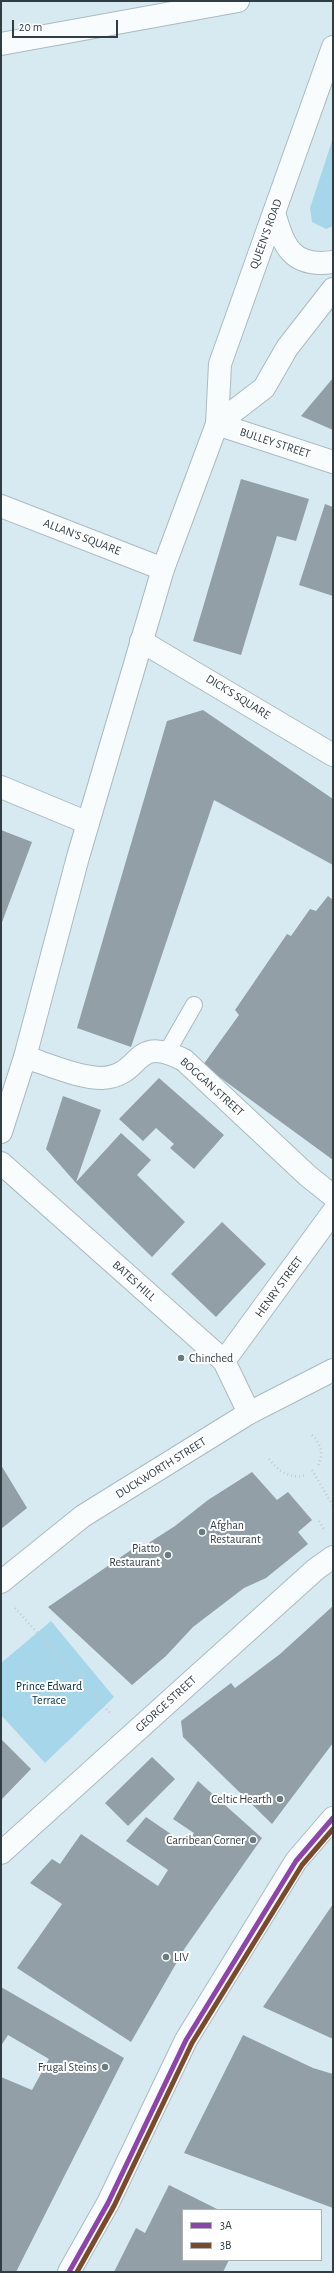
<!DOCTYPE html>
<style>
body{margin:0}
#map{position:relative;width:334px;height:2273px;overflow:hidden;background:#d7eaf1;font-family:"Alegreya Sans",sans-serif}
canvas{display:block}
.frame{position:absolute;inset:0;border:2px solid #303e44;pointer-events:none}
.legend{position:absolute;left:182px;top:2209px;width:140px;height:52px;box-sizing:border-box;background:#fff;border:1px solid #acb2b4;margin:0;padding:5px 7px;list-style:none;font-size:12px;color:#303e44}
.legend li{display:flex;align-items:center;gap:8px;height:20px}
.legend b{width:20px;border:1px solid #acb2b4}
.scale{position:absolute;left:12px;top:20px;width:106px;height:18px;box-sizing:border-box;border:2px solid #303e44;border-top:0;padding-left:5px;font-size:12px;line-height:14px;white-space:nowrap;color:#303e44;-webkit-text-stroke:3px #fff;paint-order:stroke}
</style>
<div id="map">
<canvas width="334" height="2273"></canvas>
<div class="frame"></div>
<ul class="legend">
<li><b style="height:5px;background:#8e44ad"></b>3A</li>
<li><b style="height:5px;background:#7a4b2a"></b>3B</li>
</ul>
<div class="scale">20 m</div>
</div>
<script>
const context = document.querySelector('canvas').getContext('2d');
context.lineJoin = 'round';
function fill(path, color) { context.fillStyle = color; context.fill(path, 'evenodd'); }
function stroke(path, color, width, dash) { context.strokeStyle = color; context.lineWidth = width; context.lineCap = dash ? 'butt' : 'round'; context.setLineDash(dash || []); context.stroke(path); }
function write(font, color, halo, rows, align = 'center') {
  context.font = font + ' "Alegreya Sans",sans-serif'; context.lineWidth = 4; context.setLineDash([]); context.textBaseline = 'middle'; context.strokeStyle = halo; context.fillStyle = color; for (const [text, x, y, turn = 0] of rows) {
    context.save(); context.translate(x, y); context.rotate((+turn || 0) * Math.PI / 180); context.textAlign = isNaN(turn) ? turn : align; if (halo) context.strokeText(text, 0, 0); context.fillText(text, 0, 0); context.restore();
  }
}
fill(new Path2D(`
 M333,138v88l-7,3 -14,-7 -2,-14z
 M51,1621l63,76 -69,66 -44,-48v-52z`), '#a6d6e9');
fill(new Path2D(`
 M333,378v52l-32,-14z
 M241,479l68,20 -13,42 -19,-5 -36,119 -48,-14z
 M325,504l8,3v89l-34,-11z
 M203,710l130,89v66l-119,-65 -83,247 -54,-19 90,-307z
 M1,830l31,12 -31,83z
 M328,896l5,4v260l-130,-95 36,-50 -4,-5 52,-76 4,2 19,-27 6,2z
 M159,1078l65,57 -30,34 -24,-21 4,-4 -18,-16 -13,13 -24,-22z
 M63,1096l38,14 -25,72 45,-49 30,27 -14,15 48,47 -33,35 -76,-74 -30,-34z
 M222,1222l44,42 -50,53 -45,-43z
 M1,1465l26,43 -26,21z
 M252,1472l25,28 11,-8 24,28 -14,12 10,12 -42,34 -22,10 -51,39 -27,29 -34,29 -84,-78 86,-59 2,3 39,-25 33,-26z
 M333,1606v137l-61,81 -89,-87 -2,-16 50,-38 4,5 45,-34z
 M1,1739l30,30 -30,31z
 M152,1757l23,22 -47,47 -23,-23z
 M198,1781l64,57 -77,110 -54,94 -114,-74 45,-64 -32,-21 22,-24 8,5 21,-30 77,52 10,-16 -42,-29 20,-24 41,28 7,-12 -21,-14z
 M333,1904v135l-70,-32z
 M1,1987l123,71 -108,214h-15v-195l31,13 17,-31 -41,-24 -7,11z
 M243,2035l70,33 20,6v134l-149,-55z
 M169,2185l50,25h-36v50h46l-6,12h-109l22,-44 9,5z`), '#929fa6');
const lane = new Path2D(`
 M167,1052l27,-47`);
const street = new Path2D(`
 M1,44l237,-43
 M217,424l116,38
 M1,506l162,63
 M141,641l192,114
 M1,787l87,36
 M25,1057c22,7 54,21 77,21 42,-2 29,-45 82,-18l124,116 25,20
 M1,1163l223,198 25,52
 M224,1361l109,-149
 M1,1853l315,-284 17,-12`);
const secondary = new Path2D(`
 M274,212c9,34 18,56 59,50
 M217,424l47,-36 23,-40 46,-59
 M1,1132l24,-75 53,-200 85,-288 54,-145 3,-60 113,-317
 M1,1582l82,-66 166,-103 84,-43
 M69,2272l39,-69 78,-163 110,-179 37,-43`);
stroke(lane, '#abbac0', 18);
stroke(street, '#abbac0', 24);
stroke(secondary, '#abbac0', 24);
stroke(new Path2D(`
 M312,1435c9,9 12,18 6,31
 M269,1459c8,11 22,21 36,16
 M312,1470l21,36
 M319,1521l5,8
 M15,1608l96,106`), '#c3cacd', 2.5, [1, 3]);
stroke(lane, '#f9fcfd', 16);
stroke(street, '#f9fcfd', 22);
stroke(secondary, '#f9fcfd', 22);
stroke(new Path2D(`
 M69,2272l39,-69 78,-163 110,-179 37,-43`), '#8e44ad', 5);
stroke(new Path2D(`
 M77,2272l37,-66 78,-163 110,-178 31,-36`), '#7a4b2a', 5);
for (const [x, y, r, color] of [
 [181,1358,4,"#6a7a81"],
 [202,1532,4,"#6a7a81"],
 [168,1555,4,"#6a7a81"],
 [280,1799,4,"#6a7a81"],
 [253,1840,4,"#6a7a81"],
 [166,1957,4,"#6a7a81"],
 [105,2067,4,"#6a7a81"]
]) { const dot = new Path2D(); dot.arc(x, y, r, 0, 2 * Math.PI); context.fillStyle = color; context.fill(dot); stroke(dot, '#fff', 1.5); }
write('12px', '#303e44', '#fff', [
 ["QUEEN'S ROAD",266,234,-70],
 ["BULLEY STREET",275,443,18],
 ["ALLAN'S SQUARE",82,537,21],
 ["DICK'S SQUARE",238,697,32],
 ["BOGGAN STREET",212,1087,42],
 ["BATES HILL",134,1281,42],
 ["HENRY STREET",279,1287,-54],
 ["DUCKWORTH STREET",161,1468,-32],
 ["GEORGE STREET",166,1704,-42]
]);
write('12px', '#303e44', '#fff', [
 ["Chinched",189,1358,"left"],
 ["Afghan",210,1525,"left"],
 ["Restaurant",210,1539,"left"],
 ["Piatto",160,1548],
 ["Restaurant",160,1562],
 ["Celtic Hearth",272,1799],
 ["Carribean Corner",245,1840],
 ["LIV",174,1957,"left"],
 ["Frugal Steins",97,2067]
], 'right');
write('12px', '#002e3e', '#fff', [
 ["Prince Edward",49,1686],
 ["Terrace",49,1700]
]);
</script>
